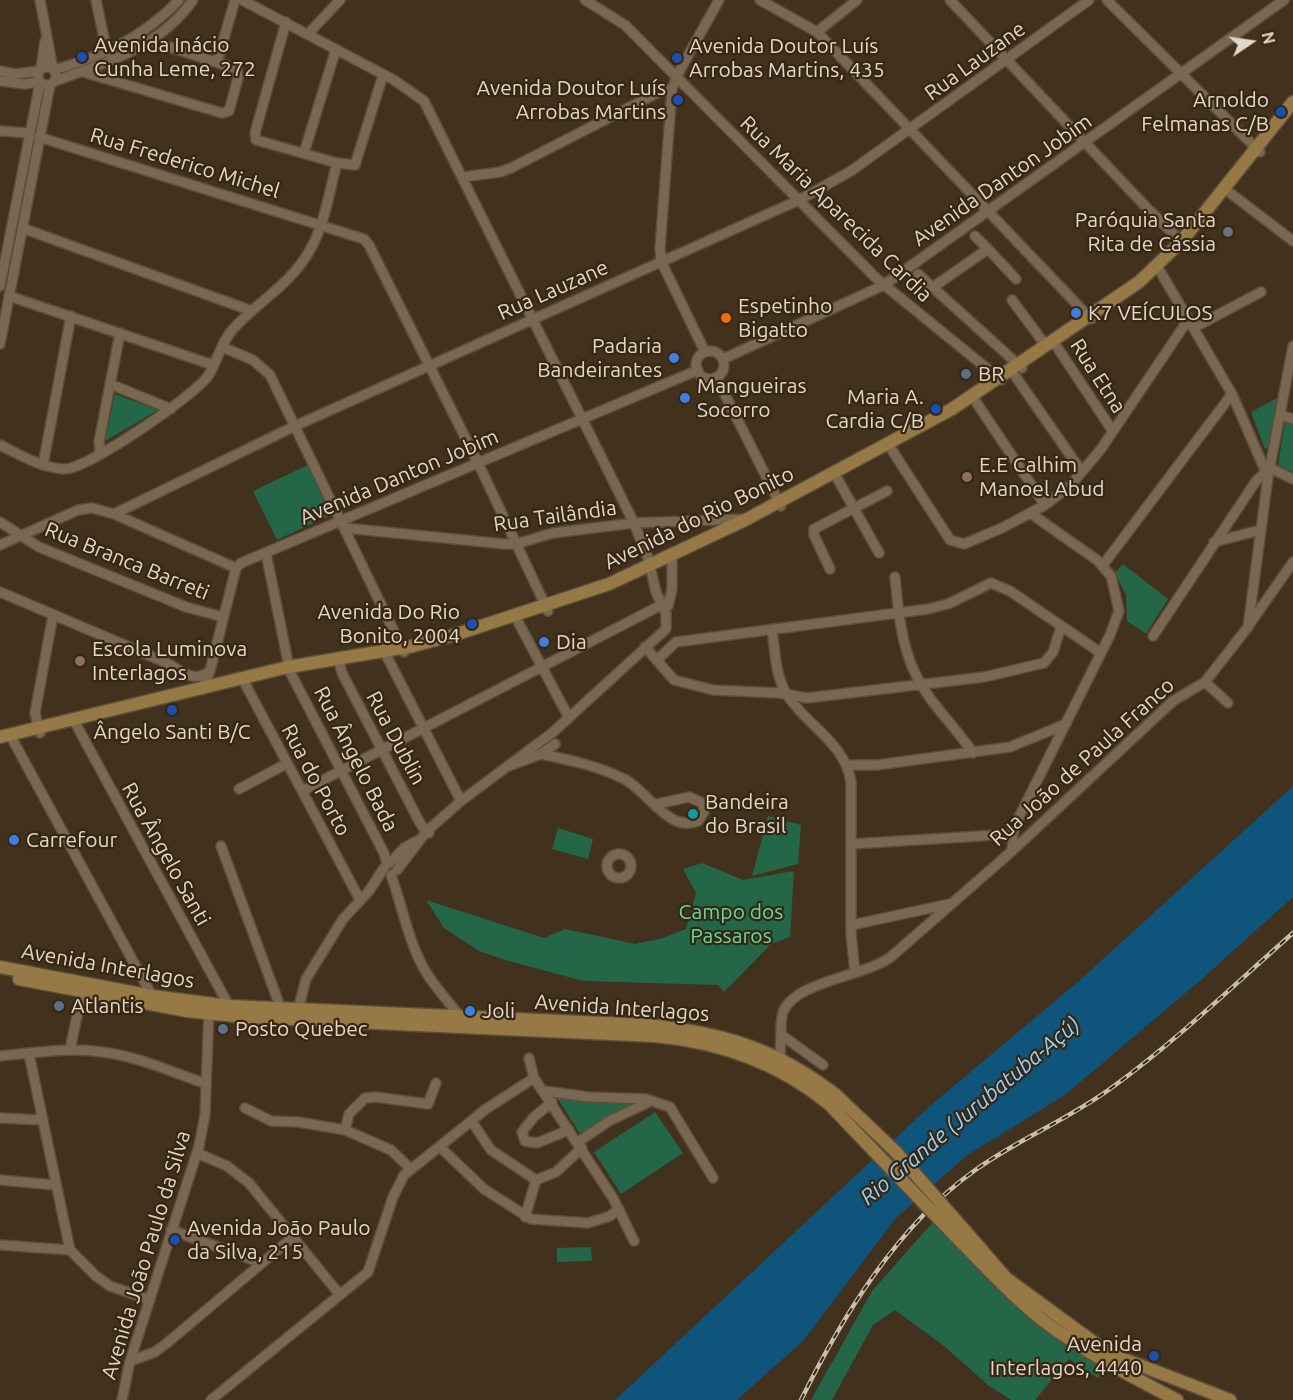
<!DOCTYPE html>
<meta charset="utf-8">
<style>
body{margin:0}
#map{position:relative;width:1293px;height:1400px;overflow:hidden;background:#42311c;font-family:Ubuntu,sans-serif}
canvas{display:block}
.north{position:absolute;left:1221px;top:12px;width:60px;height:60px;-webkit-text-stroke:4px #372712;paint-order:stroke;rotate:77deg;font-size:16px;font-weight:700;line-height:24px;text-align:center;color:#e1d6ca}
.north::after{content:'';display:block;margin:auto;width:21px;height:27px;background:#e1d6ca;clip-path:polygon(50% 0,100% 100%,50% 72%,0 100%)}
</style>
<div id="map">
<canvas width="1293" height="1400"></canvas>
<div class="north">N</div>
</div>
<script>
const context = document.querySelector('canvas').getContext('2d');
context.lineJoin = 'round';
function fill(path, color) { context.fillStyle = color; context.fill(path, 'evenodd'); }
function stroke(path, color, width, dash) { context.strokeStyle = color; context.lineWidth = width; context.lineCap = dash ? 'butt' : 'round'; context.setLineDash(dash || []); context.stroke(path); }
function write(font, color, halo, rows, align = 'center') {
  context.font = font + ' Ubuntu,sans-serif'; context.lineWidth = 4.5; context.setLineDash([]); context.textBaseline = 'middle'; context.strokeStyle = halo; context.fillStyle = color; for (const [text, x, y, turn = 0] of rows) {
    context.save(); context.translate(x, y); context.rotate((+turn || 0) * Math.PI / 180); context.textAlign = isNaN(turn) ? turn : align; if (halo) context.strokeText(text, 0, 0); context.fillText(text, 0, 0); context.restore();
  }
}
fill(new Path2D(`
 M115,394l43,16 -53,31z
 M1277,398l-8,49 -4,2 -14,-37z
 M1285,421l8,2v49l-15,-7z
 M312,463l21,51 -56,26 -24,-49z
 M1123,564l45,35 -22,35 -19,-13 -1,-26 -11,-22z
 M768,816l33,9 -3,39 -46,12z
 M558,828l35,11 -5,20 -36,-10z
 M702,863l41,17 51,-9 -4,66 -19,7 -47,48 -6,-7 -135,-4 -78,-21 -26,-9 -35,-23 -18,-28 118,38 21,-9 70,15 28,-6 23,-9 10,-36 -13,-24z
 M556,1096l82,7 -53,32 -5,-1z
 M655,1112l28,41 -62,41 -27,-42z
 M933,1222l84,82 90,63 -9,11 -29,-19 -34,41h-24l-22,-14 -45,-40 -49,-36 -22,15 -41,75h-21l61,-109z
 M591,1247l1,14 -35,1v-14z`), '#246648');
fill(new Path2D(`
 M1293,786v111l-91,82 -137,116 -99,61 -70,62 -93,123 -66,59h-122l315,-294 150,-126z`), '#0f547b');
const minor = new Path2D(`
 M40,0l13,69
 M96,0l11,52
 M242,0l152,80 30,21 210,422 14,35 8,34 10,22v15l-114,104 -91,68 -35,31 -29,38
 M585,0l40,25 252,254 124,101
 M760,0l57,32 274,287
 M950,0l197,208 38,37
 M1107,0l153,152
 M286,22l-31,111 1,7 81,23 18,2 28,-90
 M817,32l40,-32
 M308,34l32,-34
 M217,62l18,-62
 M38 76a9 9 0 1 1 18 0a9 9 0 1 1-18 0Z
 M41,69l4,-28
 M54,70c49,-14 90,-33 125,-70
 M0,71l15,3 24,-3
 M83,72l139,41 7,-2 9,-33 -1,-9 -86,-28
 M0,81l25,3 14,-2
 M55,81c53,-19 104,-33 138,-81
 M0,131l29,2
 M39,137l325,102 5,6 110,220 69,146
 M304,153l32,-104
 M463,177l37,-5 11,-4 150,-77 11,-2
 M1225,189l68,52
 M22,228l230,83
 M988,249l28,30
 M918,274l104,94
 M0,286l40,-203
 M933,287l55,-38 -13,-13
 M9,296l204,69
 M1012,300l34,46
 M1193,328l68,-36
 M1053,341l59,89
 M0,344l50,-259
 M222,347l31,13 17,15 134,277
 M696 365a14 14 0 1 1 28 0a14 14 0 1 1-28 0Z
 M705,352l-44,-91 -1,-13 12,-159 9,-21 38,-68
 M723,359l161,-74 400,-285
 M1011,370l71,102
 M716,377l65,129
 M110,384l61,25
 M972,396l73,109
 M1280,415l13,4
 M888,444l62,96 14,4 38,-16 43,-23 25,-19 31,-37 87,-129
 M0,445c19,9 41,23 64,24 22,1 130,-73 144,-93 10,-15 13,-35 26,-48 26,-28 57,-44 76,-78 15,-26 19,-58 27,-87
 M100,453l-1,-11 21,-109
 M43,465l28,-149
 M1269,472l24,-126
 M837,478l42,75
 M114,514l122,54
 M0,522l39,25 147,60 37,10
 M345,528l159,16h12l37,-11 81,-10 110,-4
 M1214,542l46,-12
 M0,545l78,-35 14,-2 22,6 181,-88 504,-226 52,-29 238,-171
 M266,553l24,119 94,181 3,11
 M1103,565l129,-171
 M830,569l-16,-34v-6l73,-38
 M895,577c3,31 6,67 20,96 14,30 40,53 58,80
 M0,592l167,71c15,8 27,21 43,8
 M668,606l4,-17v-27
 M515,616l54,102
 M1249,625l44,-63
 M772,629c3,21 3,45 14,64 20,33 59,49 65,89v151l4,40
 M1153,636l103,-155 14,-13 23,11
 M645,647l29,33 39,10 66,3 28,5 177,-21 60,-14 9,-11 8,-25
 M384,651l77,150
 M338,658l4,15 78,150 6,9 3,1
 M657,660l19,-18 252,-33 20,-5 43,-21 19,8 91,62
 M242,678l118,222
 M1205,682l23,21
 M202,690l8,-19 26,-103 5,-5 457,-193
 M73,719l156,287
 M40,733l-5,-20 18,-98
 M10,735l142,261
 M541,754c29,6 58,12 85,26 23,13 43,53 72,41l6,-9 -1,-9 -14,-6 -32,7
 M848,765h29l133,-18 56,-23
 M509,766l32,-12 14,-10
 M239,789l47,-25
 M302,791l367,-190
 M851,844l162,-10
 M221,846l60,163
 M1012,851l1,-17 6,-17 91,-182 9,-24 -8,-35 -14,-16 -67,-47
 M607 866a12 12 0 1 1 24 0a12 12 0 1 1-24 0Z
 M390,863l14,-15 13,-7
 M391,875c11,31 17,64 32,92 10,19 27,35 39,53
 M852,925l97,-21
 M298,1010l8,-31 37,-60 26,-28 15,-23
 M783,1036l40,29
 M70,1050l12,-58
 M29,1054l41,196 26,26 14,10 40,14
 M0,1056c34,-3 69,-9 102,-4 35,4 69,20 102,31
 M529,1058l5,20 79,120 21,43
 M780,1058c1,-9 0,-39 3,-46 13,-32 83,-35 109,-56l120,-105 161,-150 32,-19 43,-55 20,-150 -36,-83 -72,-123
 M544,1091l45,6 57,2 24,8 43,71
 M552,1102l-18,15 -12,15 3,9 12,2 32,-13
 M245,1108l26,13 28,1 46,8 46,20 20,19
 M0,1118l42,2
 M472,1122l19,28 45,30 20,-8 26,-24
 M345,1130l4,-16 16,-16 11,-1 52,7 8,-21
 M578,1142l31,-21 42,-20
 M440,1147l44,42 47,30 57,4 22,-7 9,-7
 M197,1153l30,13 22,17 91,112
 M0,1180l55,5
 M525,1217l11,-37
 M171,1230l91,33
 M0,1245l70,5
 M130,1361l25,-9 12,-9 126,-106
 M122,1400l8,-39 69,-215 6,-31 4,-108
 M211,1400l157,-128 25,-75 11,-22 82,-66 48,-31`);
const major = new Path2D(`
 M0,737l288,-70 125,-21 41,-11 155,-51 136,-64 207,-111 187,-127 42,-40 112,-140
 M0,967l152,29 77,10 419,19c75,8 127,23 188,70
 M19,979l168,32 58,6 410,19c64,6 123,26 174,68
 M967,1233l39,45 93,68 25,13 106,41
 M961,1242c26,26 51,54 80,77 42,32 89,57 136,81`);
stroke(minor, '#5c4e3b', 12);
stroke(major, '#5c4e3b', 15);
stroke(minor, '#7a6751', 9);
stroke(major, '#967944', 12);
const rail = new Path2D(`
 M801,1400c41,-83 96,-174 173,-229 44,-32 96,-52 140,-85 63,-46 120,-101 179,-153`);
stroke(rail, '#c9bdaf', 4.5);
stroke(rail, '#372712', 2, [7]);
const majorBridge = new Path2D(`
 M836,1095l59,56 72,82
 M829,1104l132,138`);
stroke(majorBridge, '#5c4e3b', 15, []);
stroke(majorBridge, '#967944', 12);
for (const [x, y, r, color] of [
 [82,57,6,"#1a4fb4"],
 [677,58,6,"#1a4fb4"],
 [678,100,6,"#1a4fb4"],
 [1281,112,6,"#1a4fb4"],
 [1228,232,6,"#6b7280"],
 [1076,313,6,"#3f7fe0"],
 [726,318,6,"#e8710a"],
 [674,358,6,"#3f7fe0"],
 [966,374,6,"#5c6f8a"],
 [685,398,6,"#3f7fe0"],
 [936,409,6,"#1a4fb4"],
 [967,477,6,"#8d6e63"],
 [472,624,6,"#1a4fb4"],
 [544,642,6,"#3f7fe0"],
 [80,661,6,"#8d6e63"],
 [172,710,6,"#1a4fb4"],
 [693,814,6,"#0f9aa8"],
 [14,840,6,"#3f7fe0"],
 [59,1006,6,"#5c6f8a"],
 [470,1011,6,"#3f7fe0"],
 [223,1029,6,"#5c6f8a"],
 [175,1240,6,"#1a4fb4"],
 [1154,1356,6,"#1a4fb4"]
]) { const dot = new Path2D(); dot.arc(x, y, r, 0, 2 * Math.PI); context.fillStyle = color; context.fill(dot); stroke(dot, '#372712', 2); }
write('21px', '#e1d6ca', '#372712', [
 ["Avenida Inácio",94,45],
 ["Cunha Leme, 272",94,69],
 ["Avenida Doutor Luís",689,46],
 ["Arrobas Martins, 435",689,70],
 ["Avenida Doutor Luís",666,88,"right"],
 ["Arrobas Martins",666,112,"right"],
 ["Arnoldo",1269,100,"right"],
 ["Felmanas C/B",1269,124,"right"],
 ["Paróquia Santa",1216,220,"right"],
 ["Rita de Cássia",1216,244,"right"],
 ["Espetinho",738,306],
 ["Bigatto",738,330],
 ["K7 VEÍCULOS",1088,313],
 ["Padaria",662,346,"right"],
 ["Bandeirantes",662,370,"right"],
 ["BR",978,374],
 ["Mangueiras",697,386],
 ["Socorro",697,410],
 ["Maria A.",924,397,"right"],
 ["Cardia C/B",924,421,"right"],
 ["E.E Calhim",979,465],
 ["Manoel Abud",979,489],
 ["Avenida Do Rio",460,612,"right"],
 ["Bonito, 2004",460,636,"right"],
 ["Dia",556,642],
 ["Escola Luminova",92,649],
 ["Interlagos",92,673],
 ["Ângelo Santi B/C",172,732,"center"],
 ["Bandeira",705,802],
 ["do Brasil",705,826],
 ["Carrefour",26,840],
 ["Atlantis",71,1006],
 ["Joli",482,1011],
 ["Posto Quebec",235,1029],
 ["Avenida João Paulo",187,1228],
 ["da Silva, 215",187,1252],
 ["Avenida",1142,1344,"right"],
 ["Interlagos, 4440",1142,1368,"right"]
], 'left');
write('21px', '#e1d6ca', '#372712', [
 ["Rua Lauzane",975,61,-36],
 ["Rua Frederico Michel",185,163,17],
 ["Avenida Danton Jobim",1002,180,-35],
 ["Rua Maria Aparecida Cardia",836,209,44],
 ["Rua Lauzane",553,290,-24],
 ["Rua Etna",1098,376,57],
 ["Avenida Danton Jobim",399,477,-23],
 ["Rua Tailândia",555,516,-8],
 ["Avenida do Rio Bonito",699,518,-26],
 ["Rua Branca Barreti",127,561,22],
 ["Rua Dublin",396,738,62],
 ["Rua Ângelo Bada",356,759,63],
 ["Rua João de Paula Franco",1082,762,-42],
 ["Rua do Porto",316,780,62],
 ["Rua Ângelo Santi",166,854,61],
 ["Avenida Interlagos",108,966,10],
 ["Avenida Interlagos",622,1008,4],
 ["Avenida João Paulo da Silva",146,1255,-73]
]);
write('21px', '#5cdea2', '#372712', [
 ["Campo dos",731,912],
 ["Passaros",731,936]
]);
write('italic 22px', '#95d1fc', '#372712', [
 ["Rio Grande (Jurubatuba-Açú)",970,1111,-40]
]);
</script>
